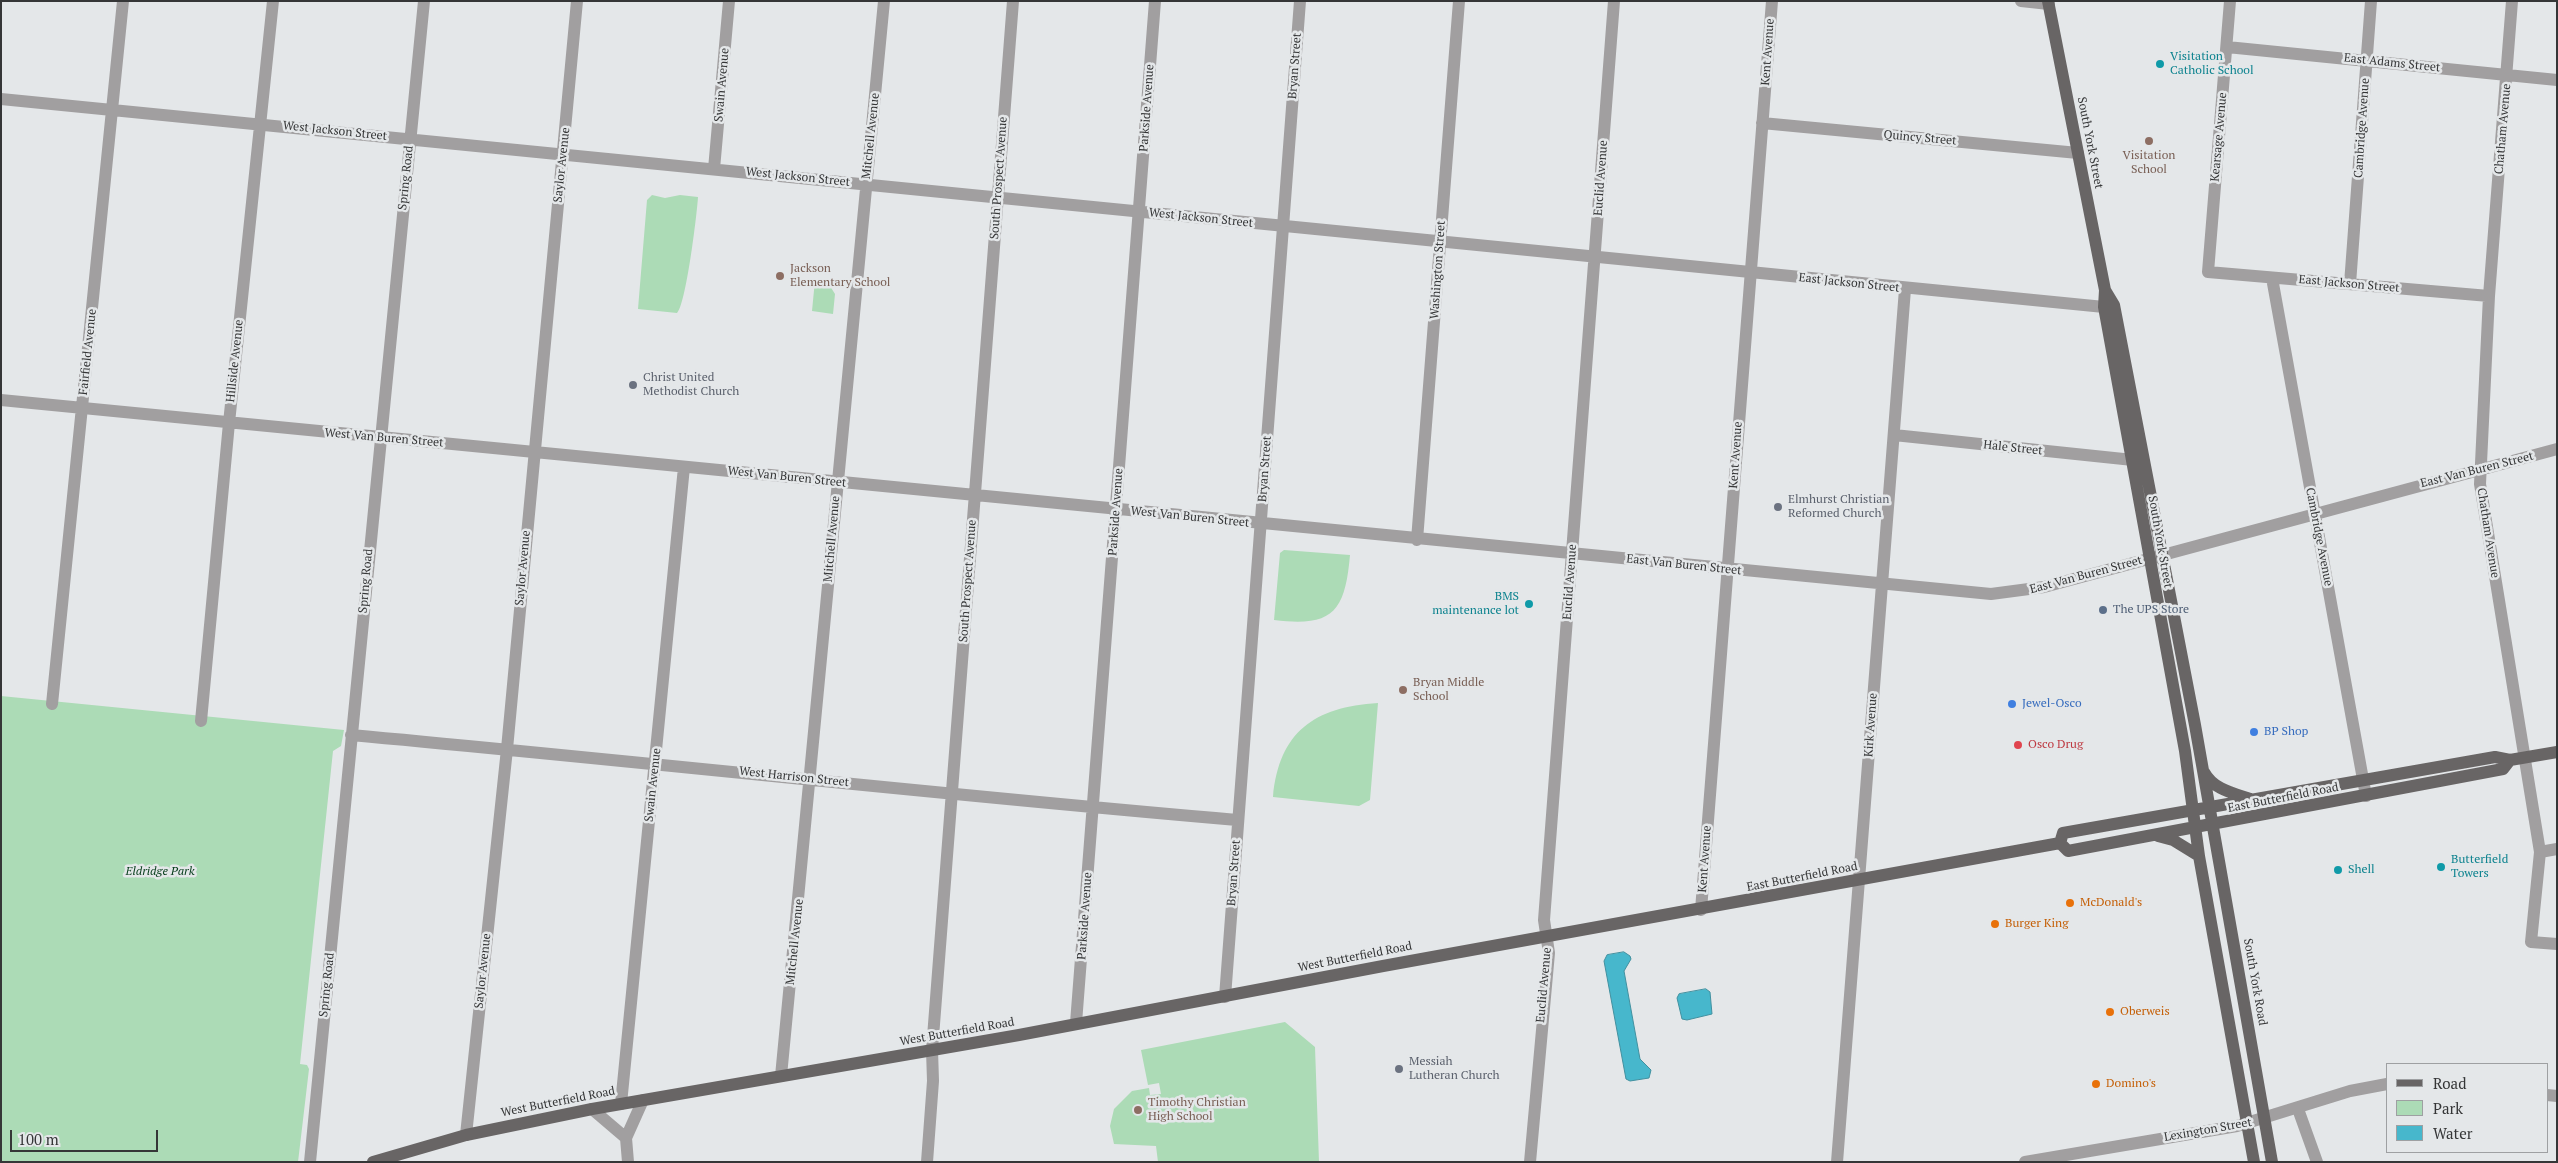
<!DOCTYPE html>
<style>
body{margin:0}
#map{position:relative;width:2558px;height:1163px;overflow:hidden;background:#e4e7e9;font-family:"PT Serif",serif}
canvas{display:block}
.frame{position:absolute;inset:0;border:2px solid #353637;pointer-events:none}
.legend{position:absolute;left:2386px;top:1063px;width:162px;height:90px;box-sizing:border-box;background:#e4e7e9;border:1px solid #9ea0a2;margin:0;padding:6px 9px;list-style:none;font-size:15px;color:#353637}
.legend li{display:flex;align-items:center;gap:10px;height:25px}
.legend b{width:25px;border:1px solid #9ea0a2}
.scale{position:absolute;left:10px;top:1130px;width:148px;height:22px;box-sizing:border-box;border:2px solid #353637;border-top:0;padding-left:6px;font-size:15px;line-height:18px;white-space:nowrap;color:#353637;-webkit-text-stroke:4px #e4e7e9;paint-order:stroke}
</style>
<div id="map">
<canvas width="2558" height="1163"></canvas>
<div class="frame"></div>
<ul class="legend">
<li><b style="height:6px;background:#686565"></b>Road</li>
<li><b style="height:14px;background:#acdbb6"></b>Park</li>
<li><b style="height:14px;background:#47b7cc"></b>Water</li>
</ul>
<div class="scale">100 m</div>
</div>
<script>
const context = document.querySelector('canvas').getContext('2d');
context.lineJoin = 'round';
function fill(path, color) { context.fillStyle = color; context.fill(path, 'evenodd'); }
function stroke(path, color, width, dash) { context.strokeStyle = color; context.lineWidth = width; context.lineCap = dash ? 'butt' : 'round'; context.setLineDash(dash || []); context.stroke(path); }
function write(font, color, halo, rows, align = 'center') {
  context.font = font + ' "PT Serif",serif'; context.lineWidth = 5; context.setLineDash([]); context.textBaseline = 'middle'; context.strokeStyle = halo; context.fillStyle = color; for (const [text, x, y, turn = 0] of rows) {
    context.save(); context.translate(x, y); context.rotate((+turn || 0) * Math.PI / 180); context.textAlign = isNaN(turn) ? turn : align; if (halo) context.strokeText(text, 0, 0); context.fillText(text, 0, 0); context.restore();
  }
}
fill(new Path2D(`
 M652,195l13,3 15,-3 18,2c-1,17 -12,108 -21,116l-39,-4 9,-109z
 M815,280l13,3 7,11 -2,20 -21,-3z
 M1284,550l66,5c-5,58 -18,72 -76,65l6,-67z
 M1,696l343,34 -3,16 -8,5 -33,313 7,1 2,4 -11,93h-297z
 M1378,703l-8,97 -11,6 -86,-9c6,-65 41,-90 105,-94z
 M1285,1022l30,25 4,115h-161l-2,-16 -42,-2 -4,-18 4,-17 18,-18 17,-3 1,7 11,-1 -2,-11 -11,2 -7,-35z`), '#acdbb6');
const water = new Path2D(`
 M1624,952l6,4 1,3 -7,12 16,88 11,11 -2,8 -19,3 -4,-2 -22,-118 3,-6z
 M1706,989l4,3 2,22 -25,6 -5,-1 -5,-21 2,-4z`);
fill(water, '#47b7cc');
stroke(water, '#42909f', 1);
stroke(new Path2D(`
 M2021,1l28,3
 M2230,1l-22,271 281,24
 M2512,1l-23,295 -9,188 60,368 -9,90 26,2
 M2227,47l330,33
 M1,99l2103,208
 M1762,123l316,30
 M714,169l15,-168
 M2272,278l94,518
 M2350,284l21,-283
 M1,400l1990,194 53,-7 513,-138
 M1894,435l239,25
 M1417,540l42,-539
 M52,704l71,-703
 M201,721l28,-298 44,-422
 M351,735c296,27 591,60 886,85
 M2540,852l17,-3
 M1701,910l71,-909
 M1225,997l75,-996
 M1076,1023l79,-1022
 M781,1076l103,-1075
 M2547,1095l10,1
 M621,1104l63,-637
 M592,1109l34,29
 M2298,1109l19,53
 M466,1135l41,-386 70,-748
 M310,1162l114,-1161
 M628,1162l-2,-24 17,-38
 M927,1162l6,-81 -1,-31 81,-1049
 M1530,1162l19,-209 -5,-33 70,-919
 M1837,1162l68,-873
 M2025,1162l212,-36 113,-35 37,-7`), '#a19fa0', 12);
stroke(new Path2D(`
 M2048,1l57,289 -1,17 81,444 14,105 55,306
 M2105,290l9,15 81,420 77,437
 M2204,772c9,17 28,21 46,27
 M2158,836l15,4 26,16
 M2060,843l3,-10 432,-76 15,3 47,-8
 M2060,843l8,8 435,-82 7,-9
 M373,1162l93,-27 126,-26 427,-74 364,-69 677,-123`), '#686565', 12);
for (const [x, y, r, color] of [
 [2160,64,5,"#0f9aa8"],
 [2149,141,5,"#8d6e63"],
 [780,276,5,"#8d6e63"],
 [633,385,5,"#6b7280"],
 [1778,507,5,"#6b7280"],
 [1529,604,5,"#0f9aa8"],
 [2103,610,5,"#5c6f8a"],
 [1403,690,5,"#8d6e63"],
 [2012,704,5,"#3f7fe0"],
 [2254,732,5,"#3f7fe0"],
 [2018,745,5,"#e0444e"],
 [2441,867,5,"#0f9aa8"],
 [2338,870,5,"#0f9aa8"],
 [2070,903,5,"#e8710a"],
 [1995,924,5,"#e8710a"],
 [2110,1012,5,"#e8710a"],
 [1399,1069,5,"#6b7280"],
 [2096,1084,5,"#e8710a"],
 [1138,1110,5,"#8d6e63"]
]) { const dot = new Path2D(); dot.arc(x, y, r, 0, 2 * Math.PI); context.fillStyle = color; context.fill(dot); stroke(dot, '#e4e7e9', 2); }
write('12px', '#353637', '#e4e7e9', [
 ["Kent Avenue",1768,52,-86],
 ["East Adams Street",2392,63,6],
 ["Bryan Street",1295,66,-86],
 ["Swain Avenue",722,85,-85],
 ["Parkside Avenue",1147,108,-86],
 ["Cambridge Avenue",2362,128,-86],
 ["Chatham Avenue",2503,129,-85],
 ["West Jackson Street",335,131,6],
 ["Mitchell Avenue",871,136,-84],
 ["Kearsage Avenue",2219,137,-85],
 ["Quincy Street",1920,138,5],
 ["South York Street",2090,143,79],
 ["Saylor Avenue",562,165,-84],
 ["West Jackson Street",798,177,6],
 ["Spring Road",406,178,-84],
 ["South Prospect Avenue",999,178,-86],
 ["Euclid Avenue",1601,178,-86],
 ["West Jackson Street",1201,218,6],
 ["Washington Street",1438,270,-86],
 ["East Jackson Street",1849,283,6],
 ["East Jackson Street",2349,284,5],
 ["Fairfield Avenue",88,352,-84],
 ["Hillside Avenue",235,361,-84],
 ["West Van Buren Street",384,438,5],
 ["Hale Street",2013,448,6],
 ["Kent Avenue",1736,455,-86],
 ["Bryan Street",1265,469,-86],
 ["East Van Buren Street",2477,470,-14],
 ["West Van Buren Street",787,477,6],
 ["Parkside Avenue",1116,512,-86],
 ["West Van Buren Street",1190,517,6],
 ["Chatham Avenue",2488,533,81],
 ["Cambridge Avenue",2319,537,79],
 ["Mitchell Avenue",832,539,-85],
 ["South York Street",2160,542,80],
 ["East Van Buren Street",1684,565,6],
 ["Saylor Avenue",523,568,-85],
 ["East Van Buren Street",2086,575,-15],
 ["Spring Road",366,581,-85],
 ["South Prospect Avenue",968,581,-86],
 ["Euclid Avenue",1570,582,-86],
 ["Kirk Avenue",1871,725,-86],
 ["West Harrison Street",794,777,6],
 ["Swain Avenue",653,785,-84],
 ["East Butterfield Road",2283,798,-11],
 ["Kent Avenue",1705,859,-86],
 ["Bryan Street",1234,873,-86],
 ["East Butterfield Road",1802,877,-11],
 ["Parkside Avenue",1085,916,-86],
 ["Mitchell Avenue",795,942,-84],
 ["West Butterfield Road",1355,957,-11],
 ["Saylor Avenue",483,971,-84],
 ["South York Road",2255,982,80],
 ["Spring Road",327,985,-84],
 ["Euclid Avenue",1544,985,-85],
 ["West Butterfield Road",957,1032,-10],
 ["West Butterfield Road",558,1102,-11],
 ["Lexington Street",2208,1130,-10]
]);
write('12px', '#0d838f', '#e4e7e9', [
 ["Visitation",2170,57],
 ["Catholic School",2170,71],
 ["BMS",1519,597,"right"],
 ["maintenance lot",1519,611,"right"],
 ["Butterfield",2451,860],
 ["Towers",2451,874],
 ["Shell",2348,870]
], 'left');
write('12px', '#785e54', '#e4e7e9', [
 ["Visitation",2149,156,"center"],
 ["School",2149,170,"center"],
 ["Jackson",790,269],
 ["Elementary School",790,283],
 ["Bryan Middle",1413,683],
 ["School",1413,697],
 ["Timothy Christian",1148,1103],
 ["High School",1148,1117]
], 'left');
write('12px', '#5b616d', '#e4e7e9', [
 ["Christ United",643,378],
 ["Methodist Church",643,392],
 ["Elmhurst Christian",1788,500],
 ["Reformed Church",1788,514],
 ["Messiah",1409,1062],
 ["Lutheran Church",1409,1076]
], 'left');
write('12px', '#4e5e75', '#e4e7e9', [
 ["The UPS Store",2113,610]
], 'left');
write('12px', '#366cbe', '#e4e7e9', [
 ["Jewel-Osco",2022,704],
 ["BP Shop",2264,732]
], 'left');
write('12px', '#be3a42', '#e4e7e9', [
 ["Osco Drug",2028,745]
], 'left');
write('italic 12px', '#0a401e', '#e4e7e9', [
 ["Eldridge Park",160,872]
]);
write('12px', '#c56008', '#e4e7e9', [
 ["McDonald's",2080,903],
 ["Burger King",2005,924],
 ["Oberweis",2120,1012],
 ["Domino's",2106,1084]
], 'left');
</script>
